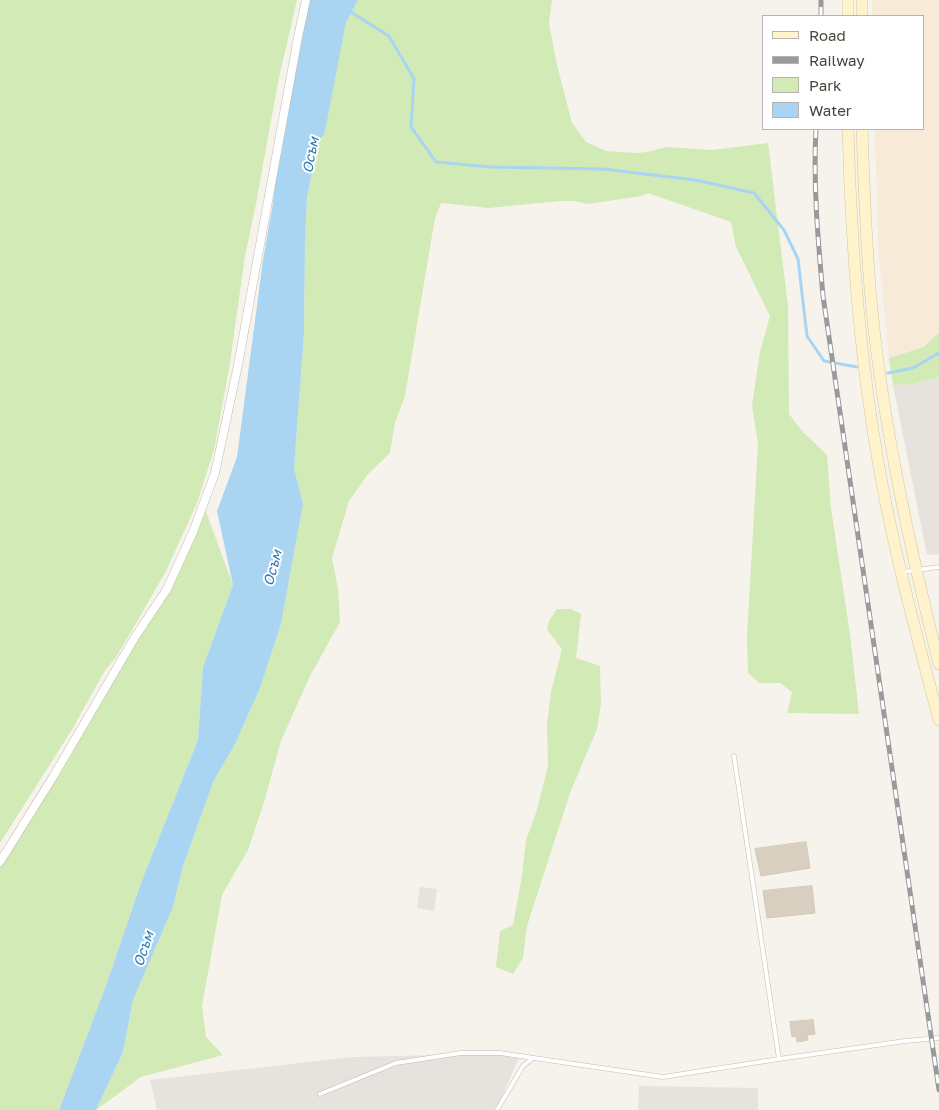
<!DOCTYPE html>
<meta charset="utf-8">
<style>
body{margin:0}
#map{position:relative;width:939px;height:1110px;overflow:hidden;background:#f6f3ec;font-family:"Golos Text",sans-serif}
canvas{display:block}
.legend{position:absolute;left:762px;top:15px;width:162px;height:115px;box-sizing:border-box;background:#fff;border:1px solid #b7b4b0;margin:0;padding:6px 9px;list-style:none;font-size:15px;color:#4b4439}
.legend li{display:flex;align-items:center;gap:10px;height:25px}
.legend b{width:25px;border:1px solid #b7b4b0}
</style>
<div id="map">
<canvas width="939" height="1110"></canvas>
<ul class="legend">
<li><b style="height:6px;background:#fff3cd"></b>Road</li>
<li><b style="height:6px;background:#9a9a9a"></b>Railway</li>
<li><b style="height:14px;background:#d2eab5"></b>Park</li>
<li><b style="height:14px;background:#a9d4f2"></b>Water</li>
</ul>
</div>
<script>
const context = document.querySelector('canvas').getContext('2d');
context.lineJoin = 'round';
function fill(path, color) { context.fillStyle = color; context.fill(path, 'evenodd'); }
function stroke(path, color, width, dash) { context.strokeStyle = color; context.lineWidth = width; context.lineCap = dash ? 'butt' : 'round'; context.setLineDash(dash || []); context.stroke(path); }
function write(font, color, halo, rows, align = 'center') {
  context.font = font + ' "Golos Text",sans-serif'; context.lineWidth = 4; context.setLineDash([]); context.textBaseline = 'middle'; context.strokeStyle = halo; context.fillStyle = color; for (const [text, x, y, turn = 0] of rows) {
    context.save(); context.translate(x, y); context.rotate((+turn || 0) * Math.PI / 180); context.textAlign = isNaN(turn) ? turn : align; if (halo) context.strokeText(text, 0, 0); context.fillText(text, 0, 0); context.restore();
  }
}
fill(new Path2D(`
 M872,0h67v332l-15,15 -35,11 -11,-112 -3,-117h48v-113h-51z`), '#f7ead8');
fill(new Path2D(`
 M939,377v177l-12,1 -34,-170 21,-1z
 M420,887l17,2 -3,22 -17,-3z
 M521,1053l-25,57h-339l-7,-30 203,-23z
 M639,1086l119,2v22h-120z`), '#e6e2dd');
fill(new Path2D(`
 M0,0h297l-19,82 -23,127 -10,47 -16,113 -15,81 -17,53 -31,68 -24,42 -26,44 -12,15 -31,56 -73,115z
 M358,0h194l-3,23 8,42 15,58 14,19 20,9 31,2 10,-1 19,-5 46,3 56,-7 20,163 1,108 13,17 25,24 4,53 19,126 9,80 -72,-1 5,-21 -12,-9h-21l-11,-10 -1,-37 11,-192 -6,-39 8,-53 10,-36 -34,-69 -5,-25 -83,-29 -6,3 -54,8 -14,-3h-15l-70,7 -48,-5 -6,15 -30,178 -10,27 -5,30 -22,21 -19,27 -17,57 6,31 2,33 -30,54 -29,65 -17,61 -16,48 -26,45 -20,111 4,31 17,18 -82,22 -45,33 27,-58 10,-52 40,-93 10,-41 31,-86 21,-36 25,-56 21,-64 22,-120 -9,-36 10,-134 1,-93 2,-43 14,-72 -1,-30 6,-35z
 M939,332v45l-25,7 -21,1 -4,-27 35,-11z
 M205,509l28,76 -30,82 -5,73 -57,143 -34,100 -48,127h-59v-251l151,-244z
 M557,609h14l10,5 -5,44 24,8 1,38 -4,25 -27,64 -43,133 -4,32 -10,16 -17,-7 4,-36 13,-6 9,-49 4,-36 11,-30 11,-44 -1,-41 4,-33 11,-43 -15,-19 2,-9z`), '#d2eab5');
fill(new Path2D(`
 M309,0h49l-32,61 -6,35 1,30 -14,72 -2,43 -1,93 -10,134 9,36 -22,120 -21,64 -25,56 -21,36 -31,86 -10,41 -40,93 -10,52 -27,58h-37l48,-127 34,-100 57,-143 5,-73 30,-82 -16,-74 20,-54 26,-197 10,-57 3,-28z`), '#a9d4f2');
stroke(new Path2D(`
 M349,11l40,25 25,43 -3,48 25,35 55,5 112,2 92,11 59,13 30,37 14,29 9,77 17,25 33,6
 M888,373l25,-5 26,-15`), '#a9d4f2', 3);
stroke(new Path2D(`
 M316,130l25,-130`), '#a9d4f2', 18);
const building = new Path2D(`
 M806,842l4,26 -49,8 -6,-27z
 M812,886l3,27 -48,5 -4,-27z
 M813,1020l2,14 -8,1 1,5 -11,2 -1,-6 -4,1 -2,-15z`);
fill(building, '#d8cfc1');
stroke(building, '#d3c7b4', 1);
const lane = new Path2D(`
 M903,572l36,-5
 M734,756l45,303
 M320,1094l76,-31 65,-10h39l163,24 116,-18 126,-18 34,-3
 M497,1110l26,-44 10,-8`);
const street = new Path2D(`
 M0,862l53,-85 82,-140 32,-48 26,-57 22,-59 23,-108 60,-328 8,-37`);
const secondary = new Path2D(`
 M848,16v-16
 M862,16v-16
 M848,129c3,113 11,226 31,338 15,85 38,170 60,253
 M862,129c2,60 4,121 10,181 12,120 38,238 67,354`);
stroke(lane, '#c2bbae', 5);
stroke(street, '#c2bbae', 9);
stroke(secondary, '#d6c79b', 12);
stroke(lane, '#fff', 4);
stroke(street, '#fff', 8);
stroke(secondary, '#fff3cd', 11);
const rail = new Path2D(`
 M821,16v-16
 M816,129c-3,56 2,111 7,167l116,794`);
stroke(rail, '#9a9a9a', 5);
stroke(rail, '#fff', 3, [9]);
write('italic 14px', '#2e7ab2', '#fff', [
 ["Осъм",311,155,-79],
 ["Осъм",273,568,-75],
 ["Осъм",144,949,-72]
]);
</script>
